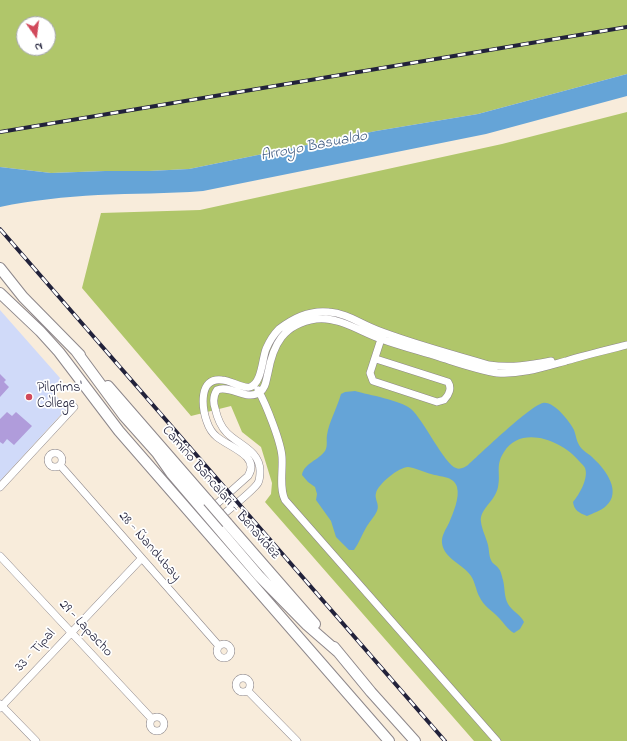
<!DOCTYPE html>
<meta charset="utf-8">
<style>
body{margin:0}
#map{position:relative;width:627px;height:741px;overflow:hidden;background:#f8ecdb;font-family:"Indie Flower",sans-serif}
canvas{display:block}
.north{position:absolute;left:16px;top:16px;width:40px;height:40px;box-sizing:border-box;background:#fff;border:1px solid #a7a7b1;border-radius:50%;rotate:166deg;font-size:11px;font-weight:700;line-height:16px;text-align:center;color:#22223b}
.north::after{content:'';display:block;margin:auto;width:14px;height:18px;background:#d1495b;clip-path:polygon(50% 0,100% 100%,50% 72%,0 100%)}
</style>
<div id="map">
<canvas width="627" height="741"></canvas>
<div class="north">N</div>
</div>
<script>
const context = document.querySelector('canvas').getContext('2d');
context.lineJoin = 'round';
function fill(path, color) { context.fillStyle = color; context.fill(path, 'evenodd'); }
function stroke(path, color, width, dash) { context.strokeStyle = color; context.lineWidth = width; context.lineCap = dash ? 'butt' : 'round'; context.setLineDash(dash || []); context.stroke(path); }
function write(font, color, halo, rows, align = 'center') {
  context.font = font + ' "Indie Flower",sans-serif'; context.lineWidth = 3.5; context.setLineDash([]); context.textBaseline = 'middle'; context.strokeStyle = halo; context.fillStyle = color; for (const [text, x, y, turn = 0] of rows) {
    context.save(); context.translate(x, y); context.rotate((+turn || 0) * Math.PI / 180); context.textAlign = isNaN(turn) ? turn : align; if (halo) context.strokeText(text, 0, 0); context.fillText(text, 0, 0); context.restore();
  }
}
fill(new Path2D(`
 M0,310l60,68 -6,15 13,15 -67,73z`), '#d0daf9');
fill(new Path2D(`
 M0,0h627v74l-149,40 -102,17 -187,38 -40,2h-44l-54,2 -51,-6zM24,24h24v24h-24z
 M627,112v629h-153l-209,-239 6,-8 1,-11 -11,-36 -19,-15 -11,-26 -40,10 -109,-128 19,-75 99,-3 302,-66z`), '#b0c66a');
fill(new Path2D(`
 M627,74v22l-141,38 -283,57c-35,3 -70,2 -105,4 -33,2 -66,5 -98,12v-40l51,6 54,-2h44l40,-2 187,-38 102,-17z
 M355,391c14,4 45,9 56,18 12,10 34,56 45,59 4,2 9,-1 12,-3 12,-11 63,-60 75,-62 11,-2 27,19 31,27 2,5 2,10 5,15 3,6 11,9 15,14 12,11 28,33 12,47 -5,5 -13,7 -19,10 -8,-3 -13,-6 -14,-14 6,-7 16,-24 12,-34 -1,-2 -4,-5 -6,-7 -16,-20 -58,-37 -75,-9 -9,13 -3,22 -6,35 -3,15 -19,22 -17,35 1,8 5,15 7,23 1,4 1,11 3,15 1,4 6,5 8,9 2,2 3,8 4,11 2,8 1,17 5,24 4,7 13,11 16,18l-4,7 -6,4c-6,-3 -10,-10 -15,-15 -7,-8 -15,-11 -20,-22 -3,-6 -4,-14 -8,-20 -8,-12 -27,-17 -29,-33 -1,-7 4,-14 7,-20 4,-10 11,-25 8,-36 -3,-11 -17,-10 -26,-13 -7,-2 -15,-6 -23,-7 -9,0 -30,17 -32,26 -2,6 4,11 1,18 -2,5 -7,10 -10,15 -5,8 -8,17 -13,24h-5l-13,-13 -5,-16 -15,-21 1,-6 -2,-7 -7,-5 -6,-7c2,-12 17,-15 23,-24 3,-5 1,-11 2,-16 2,-13 10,-27 14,-41l4,-2z`), '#65a4d7');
fill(new Path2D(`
 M0,374l6,6 -2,2 5,5 -9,10z
 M7,412l5,4 4,-4 16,14 -18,19 -7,-6 -4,5 -3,-2v-23z`), '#b09cdb');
const minor = new Path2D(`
 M376,359l72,23c4,6 1,13 -4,18l-7,2 -64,-21 -3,-8 12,-37
 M258,390c8,14 23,52 24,67 1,14 -3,31 3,43l212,241
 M48 460a7 7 0 1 1 14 0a7 7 0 1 1-14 0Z
 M60,465l159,181
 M0,487l74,-80
 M211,509l37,-33c13,-20 -19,-29 -31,-39 -5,-4 -8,-9 -10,-15 -5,-14 -9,-45 15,-42 8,0 21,9 28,7 12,-4 12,-28 16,-38 3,-7 7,-14 13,-20 14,-11 32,-19 50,-17 17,1 32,12 48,18 36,14 75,24 112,35 22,3 41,0 62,-4
 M219,518c8,-7 34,-27 39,-35 2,-4 2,-8 2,-12 0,-20 -21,-26 -33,-38 -7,-7 -10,-16 -12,-25 -2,-6 -2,-12 2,-18 13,-6 30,12 43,2 6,-4 6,-12 8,-19 5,-28 15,-49 48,-54 22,-3 45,13 65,20 19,7 39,12 58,18 19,6 38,13 58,16 23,2 47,-6 69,-12 20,-6 41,-11 61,-16
 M0,556l152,163
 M217 651a7 7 0 1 1 14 0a7 7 0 1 1-14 0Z
 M236 685a7 7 0 1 1 14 0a7 7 0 1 1-14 0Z
 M248,691l49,50
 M0,704l36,37
 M0,708l141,-149
 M150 724a7 7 0 1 1 14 0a7 7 0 1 1-14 0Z`);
const secondary = new Path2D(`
 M0,268l23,29 57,58
 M0,293l40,38 19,21 60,79 270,310
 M76,351l48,65 33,37 14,20 88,103 48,49 31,27
 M108,386l100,115
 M227,523l88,101
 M334,647l37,45 44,49`);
stroke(minor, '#8d878b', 8);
stroke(secondary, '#8d878b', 12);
stroke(minor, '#fff', 7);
stroke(secondary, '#fff', 10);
const rail = new Path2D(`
 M0,132l627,-105
 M0,229l445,512`);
stroke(rail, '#22223b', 4);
stroke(rail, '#fff', 2.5, [8]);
const secondaryBridge = new Path2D(`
 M208,501l19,22`);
stroke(secondaryBridge, '#8d878b', 12, []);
stroke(secondaryBridge, '#fff', 10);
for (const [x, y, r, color] of [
 [29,397,4,"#d1495b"]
]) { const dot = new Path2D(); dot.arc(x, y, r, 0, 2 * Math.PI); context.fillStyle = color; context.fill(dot); stroke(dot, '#fff', 1.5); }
write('14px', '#22223b', '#fff', [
 ["Pilgrims'",37,389],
 ["College",37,405]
], 'left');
write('14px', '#22223b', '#fff', [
 ["Camino Bancalari - Benavídez",220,493,49],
 ["28 - Ñandubay",149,547,49],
 ["29 - Lapacho",85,629,47],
 ["33 - Tipal",36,651,-47]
]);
write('italic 15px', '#405c81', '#fff', [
 ["Arroyo Basualdo",314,147,-11]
]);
</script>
